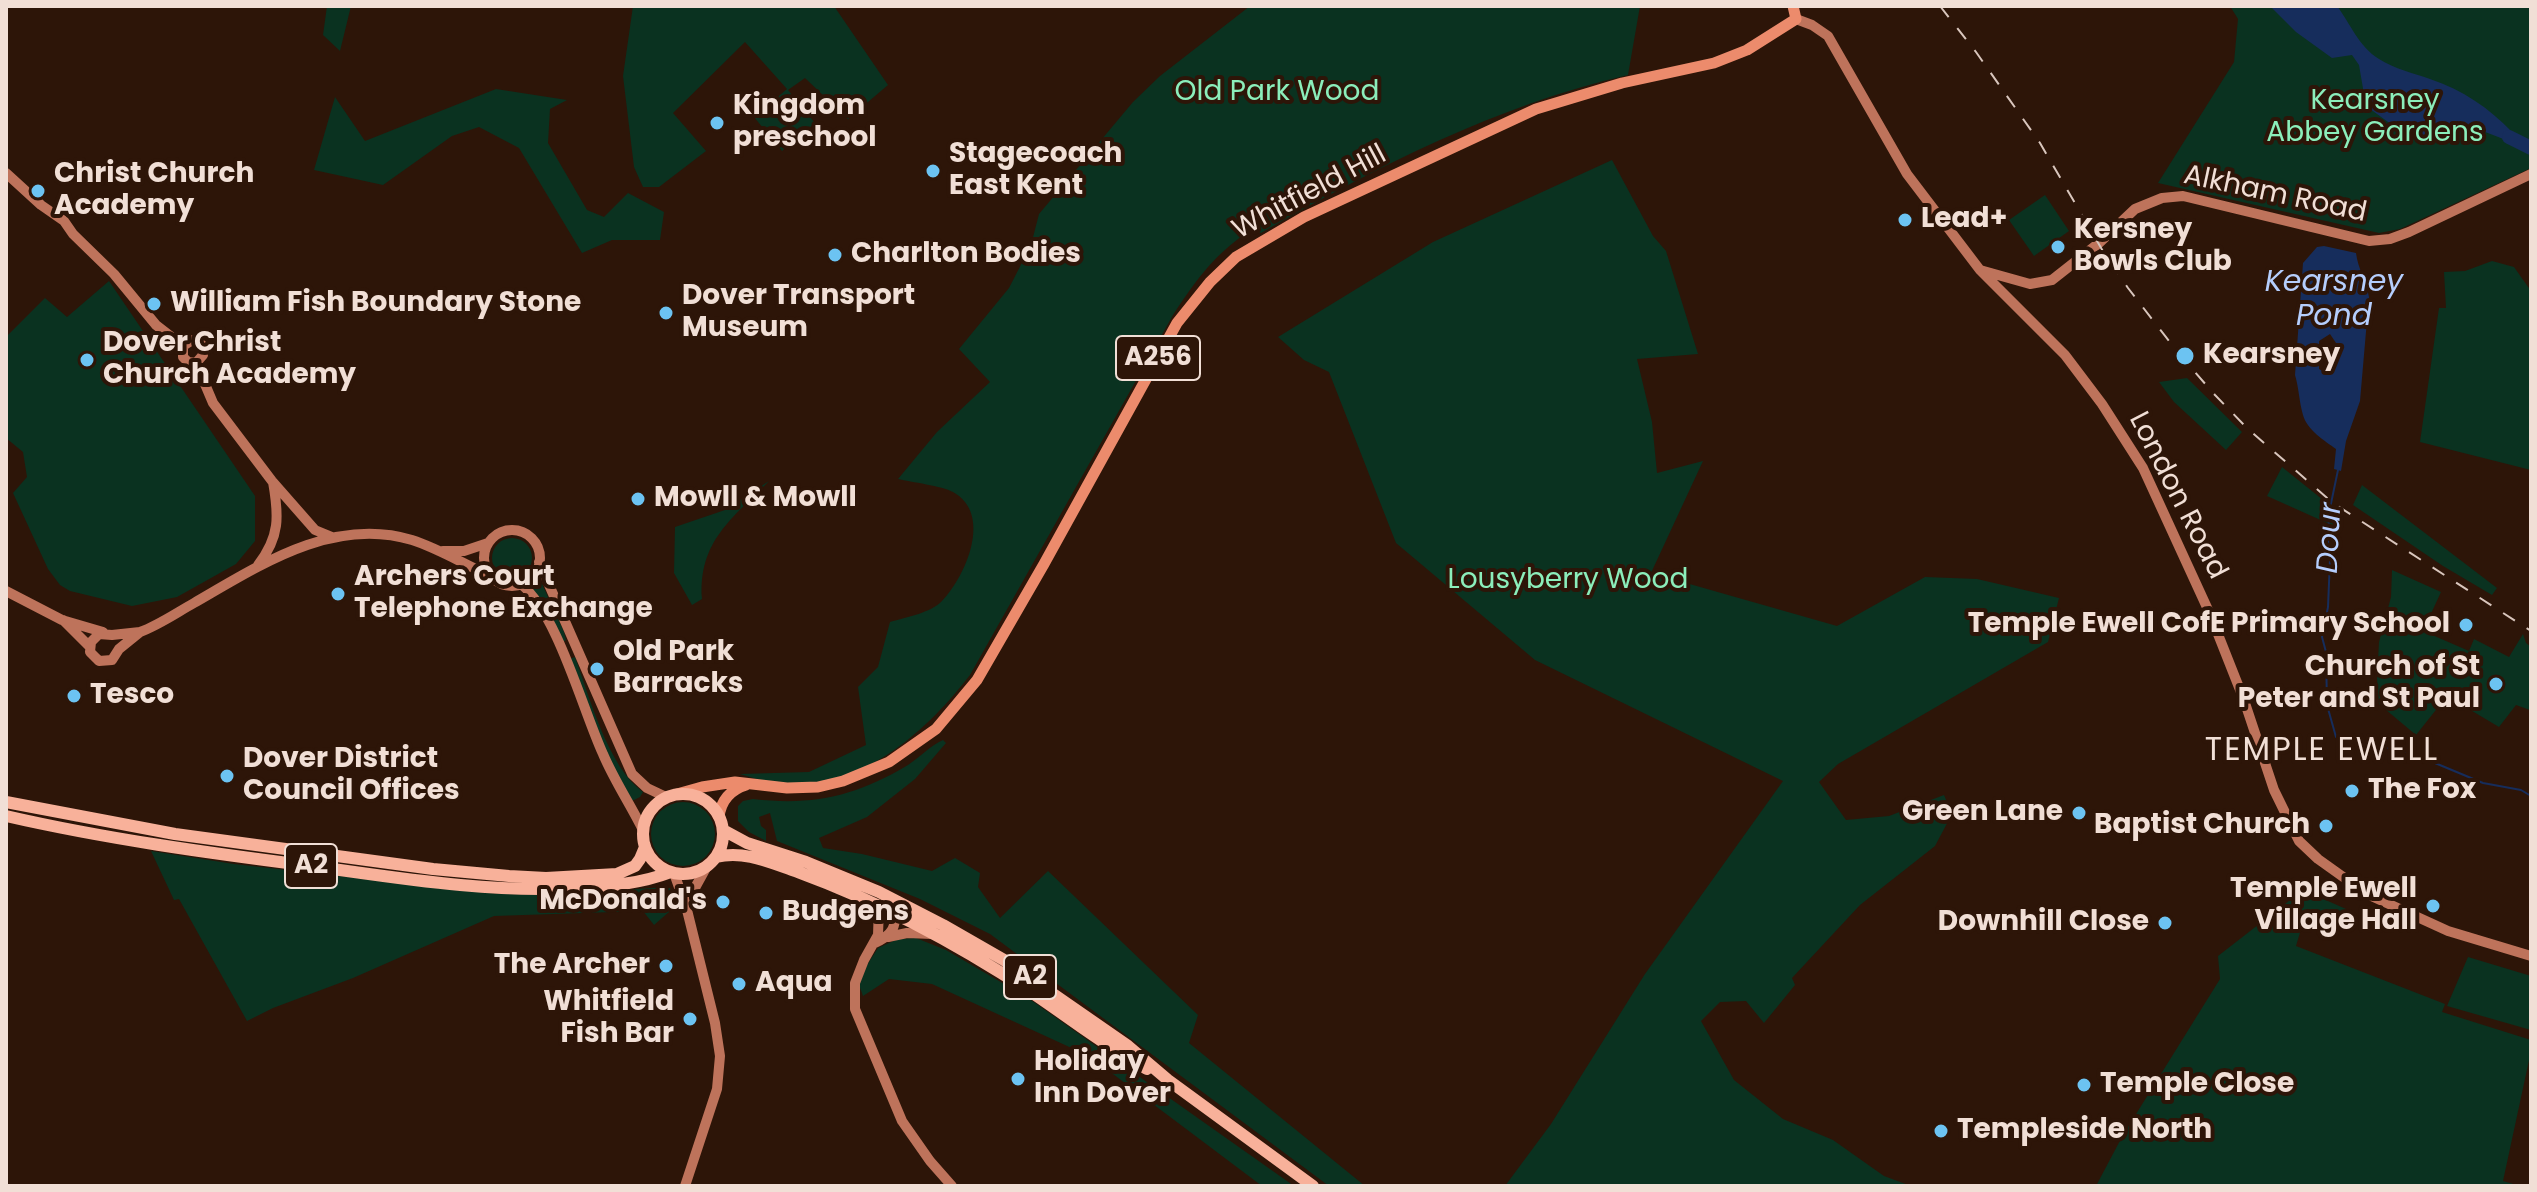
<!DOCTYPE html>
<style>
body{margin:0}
#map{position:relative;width:2537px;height:1192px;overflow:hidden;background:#2d1508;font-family:Poppins,sans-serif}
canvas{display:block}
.frame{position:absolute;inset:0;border:8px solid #f1dfd6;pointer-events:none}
</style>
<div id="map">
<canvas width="2537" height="1192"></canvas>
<div class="frame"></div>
</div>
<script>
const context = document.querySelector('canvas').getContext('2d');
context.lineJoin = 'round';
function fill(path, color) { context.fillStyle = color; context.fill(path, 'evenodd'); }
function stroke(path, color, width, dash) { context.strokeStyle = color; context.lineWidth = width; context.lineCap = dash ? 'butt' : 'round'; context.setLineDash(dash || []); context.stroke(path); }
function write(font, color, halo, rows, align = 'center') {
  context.font = font + ' Poppins,sans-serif'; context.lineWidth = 8; context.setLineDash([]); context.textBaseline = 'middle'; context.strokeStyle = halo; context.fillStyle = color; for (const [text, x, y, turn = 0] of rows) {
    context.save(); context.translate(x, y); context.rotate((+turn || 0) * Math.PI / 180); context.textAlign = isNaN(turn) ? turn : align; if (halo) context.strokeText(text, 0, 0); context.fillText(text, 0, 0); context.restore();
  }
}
fill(new Path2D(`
 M327,6h24l-11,45 -17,-16z
 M633,6h201l54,79 -40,34 -43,-41 -17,12 27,33 -33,28 -28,-34 33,-28 -42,-47 -72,71 33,38 -47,36h-16l-9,-20 -11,-91z
 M1250,6h390l-12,69c-130,30 -252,92 -367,158l-9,-4c-38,26 -54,48 -79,86l-203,360c-47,61 -117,122 -200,107 -10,-2 -20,-5 -30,-8l69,-2 57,-27 -8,-58 20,-20 12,-45c17,-5 40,-9 52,-21 24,-25 51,-87 11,-109 -11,-6 -42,-10 -55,-13l39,-47 53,-50 -31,-33 50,-61 22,-43 8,-31 94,-112 27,-26z
 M2230,6h301v162l-131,61 -21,4 -221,-50 76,-121 4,-43z
 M496,89l71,11 -17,9 -2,34 39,67 17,7 24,-24 36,19 -4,28h-48l-30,13 -63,-105 -40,-21 -27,9 -69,49 -69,-15 21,-73 30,44z
 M1612,160l41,76 13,15 32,103 -61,5 15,63 5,51 46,-12 -52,112 186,53 88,-49 52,2 82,19 -11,44 -210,122 -19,18 27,38 43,-4 55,-21 8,19 -17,32 -75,59 -68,73 3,7 -31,38 -18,-22 -26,1 -19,19 33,59 49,39 50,21 51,36 27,10h-406l46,-62 94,-150 138,-193 -248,-121 -139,-117 -67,-171 -25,-12 -26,-23 155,-95z
 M2045,195l24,36 -35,25 -25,-36z
 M2492,261l22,6 17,24v179l-111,-28 19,-134h7l-2,-36 21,-1z
 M109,281l146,215v45l-19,23 -59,33 -45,9 -62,-15 -10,-6 -12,-16 -35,-76 14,-16 -4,-25 -17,-14v-101l39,-39 22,19z
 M2187,378l55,54 -16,18 -52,-48 -15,-20z
 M2282,467l56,45 -4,14 -67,-30z
 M769,481c-36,37 -71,60 -67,118l-10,6 -18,-32 1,-46 50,-17z
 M2362,485l135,103 -5,7 -49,-29 -90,-61z
 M492 558a20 20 0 1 1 40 0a20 20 0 1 1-40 0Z
 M2392,570l49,22 -18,39 46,20 5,-12 35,18 14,-23 3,9 5,4 -1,63 -14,-5 -17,22 -52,-31 -31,39 -37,-31 -2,-25 2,-37 12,-45z
 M537,573l27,59 2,8 -4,3 -36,-59z
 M575,657c15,41 33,110 68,135l-3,5 -8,4 -22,-40 -41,-102z
 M943,740l3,3 -31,36 -48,38 -48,21 4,10 39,6 70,17 23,-13 25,15 -2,14 22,31 48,-47 150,144 -9,28 176,143h-36l-339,-252 -70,-35 -143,-58 -7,-28 -11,4 2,9 5,4v11l-17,-9 -11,-11v-15l5,-5 10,-2c61,7 103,-3 155,-34 12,-8 23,-20 35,-25z
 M651 834a32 32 0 1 1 64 0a32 32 0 1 1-64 0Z
 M151,851l83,13 254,29c42,3 83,0 125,-2 20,-1 37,-4 57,-3l7,17 -23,20 -11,-14 -149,5 -141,62 -80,30 -26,13 -68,-122 -5,1z
 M2303,890l43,19 3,5 -6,7 -36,-12 -11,37 149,58 -3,8 89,28v11l-28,130 17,5h-424l27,-51 97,-156 -2,-23z
 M916,938l30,12 82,48 266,188h-32l-173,-130 -157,-72 -43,-5 -26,17 -4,-11 8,-20 11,-17 20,-9z
 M2468,957l63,19v54l-84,-24z`), '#0a3220');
fill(new Path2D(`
 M2270,6h67c13,17 22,41 42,53 16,10 34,14 51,20 33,11 59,29 82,53l-6,8 -26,-10 -26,1 -32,5 -27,-9 -29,-21 -7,-41 -7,-10 -20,3 -36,-26z
 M2324,246l32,7c2,16 10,27 13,44l-9,104 -14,40 -5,30 -7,-2 2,-20c-11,-8 -29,-19 -33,-34 -4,-13 -4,-27 -8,-40l8,-112 14,-16zM2330,334l8,12 -10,28 -9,-5v-28z`), '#162d5c');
stroke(new Path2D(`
 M2338,470l-9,43 -1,33 2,13 -2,48 -6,30 4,15 1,53 9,32 75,16 72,30 38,7 10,6`), '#162d5c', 2);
stroke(new Path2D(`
 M2509,137l22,11`), '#162d5c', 14);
stroke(new Path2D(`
 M1796,19l16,6 16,11 79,138 73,96 85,85 37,49 41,64 67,146 34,86 30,90 25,51 19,18 49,35 81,37 83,25
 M6,173l35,32 23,16 9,13 41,40 42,51 27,21
 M1980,270l50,14 22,-4 47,-37 36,-34 27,-11 21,-2 186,45 21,-2 19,-7 122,-58
 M183,346l9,-6 10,5 1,10 -7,8
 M183,346v11l5,5 8,1
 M196,363l17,40 59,78 43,49 17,7
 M484 558a28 28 0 1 1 56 0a28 28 0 1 1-56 0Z
 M443,551h21l24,-8
 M539,562l93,212 15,14 19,9
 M258,565c22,-28 21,-49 15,-83
 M521,584c37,31 61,124 82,170 11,26 27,50 40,76
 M6,591l56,29 41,12
 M63,620l27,27
 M140,632l-28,3 -13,-1 -8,8 -1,10 9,9 13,-1 7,-11 21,-17c19,-7 36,-19 54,-29 66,-38 139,-87 218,-63 28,9 53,25 79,36
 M674,873l13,37 28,113 5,33 -3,33 -32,97
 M879,906l-1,29 -14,25 -9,23v26l47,112 28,40 22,25
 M687,910l9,-24 11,-20
 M888,937l19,-4 25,1
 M875,943c16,-7 24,-17 18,-35`), '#be735b', 10);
stroke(new Path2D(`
 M677,794l25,-7 33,-5 52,6 31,-1 25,-6 46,-19 47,-33 41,-49 67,-116 133,-241 33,-41 26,-25 68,-40 232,-108 86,-26 92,-20 33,-13 49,-31 -3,-13
 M719,817c2,-17 11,-27 27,-32`), '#ec8b6c', 11);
stroke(new Path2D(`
 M643 834a40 40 0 1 1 80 0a40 40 0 1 1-80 0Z
 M6,802l169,32 258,35 76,7 37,2 71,-4 18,-8 5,-7 5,-12
 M6,816c100,23 203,37 305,50 88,12 176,27 265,22 33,-2 64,-4 95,-16
 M723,830l24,13 59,19 73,30 64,33 61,35 124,86 40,34 145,106
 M716,857c29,-7 55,6 82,15 82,30 160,72 233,120 39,26 75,55 116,77`), '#f8b19a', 12);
stroke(new Path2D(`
 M1940,6l36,46 64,91 64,110 24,35 51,66 36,41 33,34 85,74 198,128`), '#d9c6bd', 2, [14, 14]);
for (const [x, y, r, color] of [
 [717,123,8,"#6cc3f2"],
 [933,171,8,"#6cc3f2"],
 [38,191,8,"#6cc3f2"],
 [1905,220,8,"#6cc3f2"],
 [2058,247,8,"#6cc3f2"],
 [835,255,8,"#6cc3f2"],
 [154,304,8,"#6cc3f2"],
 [666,313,8,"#6cc3f2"],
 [2185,356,10,"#6cc3f2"],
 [87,360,8,"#6cc3f2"],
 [638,499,8,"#6cc3f2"],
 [338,594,8,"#6cc3f2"],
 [2466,625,8,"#6cc3f2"],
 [597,669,8,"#6cc3f2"],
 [2496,684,8,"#6cc3f2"],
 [74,696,8,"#6cc3f2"],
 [227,776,8,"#6cc3f2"],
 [2352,791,8,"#6cc3f2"],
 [2079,813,8,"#6cc3f2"],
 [2326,826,8,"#6cc3f2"],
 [723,902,8,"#6cc3f2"],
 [2433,906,8,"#6cc3f2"],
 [766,913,8,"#6cc3f2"],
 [2165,923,8,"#6cc3f2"],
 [666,966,8,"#6cc3f2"],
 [739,984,8,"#6cc3f2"],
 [690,1019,8,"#6cc3f2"],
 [1018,1079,8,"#6cc3f2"],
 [2084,1085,8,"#6cc3f2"],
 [1941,1131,8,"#6cc3f2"]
]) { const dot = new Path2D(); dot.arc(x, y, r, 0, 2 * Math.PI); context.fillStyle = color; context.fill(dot); stroke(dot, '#2d1508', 3); }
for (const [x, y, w] of [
 [1158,358,84],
 [311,866,52],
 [1030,977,52]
]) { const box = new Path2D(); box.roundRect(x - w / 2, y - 22, w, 44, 6); context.fillStyle = '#2d1508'; context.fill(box); stroke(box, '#f1dfd6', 2); }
write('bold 26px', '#f1dfd6', null, [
 ["A256",1158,358],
 ["A2",311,866],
 ["A2",1030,977]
]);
write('28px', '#8beebb', '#2d1508', [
 ["Old Park Wood",1277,93],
 ["Kearsney",2375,102],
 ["Abbey Gardens",2375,134],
 ["Lousyberry Wood",1568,581]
]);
write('bold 28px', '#f1dfd6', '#2d1508', [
 ["Kingdom",733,107],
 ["preschool",733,139],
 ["Stagecoach",949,155],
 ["East Kent",949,187],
 ["Christ Church",54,175],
 ["Academy",54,207],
 ["Lead+",1921,220],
 ["Kersney",2074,231],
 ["Bowls Club",2074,263],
 ["Charlton Bodies",851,255],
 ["Dover Transport",682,297],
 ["Museum",682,329],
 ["William Fish Boundary Stone",170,304],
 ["Dover Christ",103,344],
 ["Church Academy",103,376],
 ["Kearsney",2203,356],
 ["Mowll & Mowll",654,499],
 ["Archers Court",354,578],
 ["Telephone Exchange",354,610],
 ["Temple Ewell CofE Primary School",2450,625,"right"],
 ["Old Park",613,653],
 ["Barracks",613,685],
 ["Church of St",2480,668,"right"],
 ["Peter and St Paul",2480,700,"right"],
 ["Tesco",90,696],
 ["Dover District",243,760],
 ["Council Offices",243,792],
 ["The Fox",2368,791],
 ["Green Lane",2063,813,"right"],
 ["Baptist Church",2310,826,"right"],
 ["Temple Ewell",2417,890,"right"],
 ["Village Hall",2417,922,"right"],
 ["McDonald's",707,902,"right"],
 ["Budgens",782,913],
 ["Downhill Close",2149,923,"right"],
 ["The Archer",650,966,"right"],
 ["Aqua",755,984],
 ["Whitfield",674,1003,"right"],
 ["Fish Bar",674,1035,"right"],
 ["Holiday",1034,1063],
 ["Inn Dover",1034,1095],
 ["Temple Close",2100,1085],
 ["Templeside North",1957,1131]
], 'left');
write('28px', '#f1dfd6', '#2d1508', [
 ["Whitfield Hill",1310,193,-28],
 ["Alkham Road",2275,195,12],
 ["London Road",2177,496,63]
]);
write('italic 30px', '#b5cefd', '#2d1508', [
 ["Kearsney",2334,283],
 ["Pond",2334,317],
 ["Dour",2331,538,-87]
]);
context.letterSpacing = '2px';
write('32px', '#f1dfd6', '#2d1508', [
 ["TEMPLE EWELL",2322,752]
]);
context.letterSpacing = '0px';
</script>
